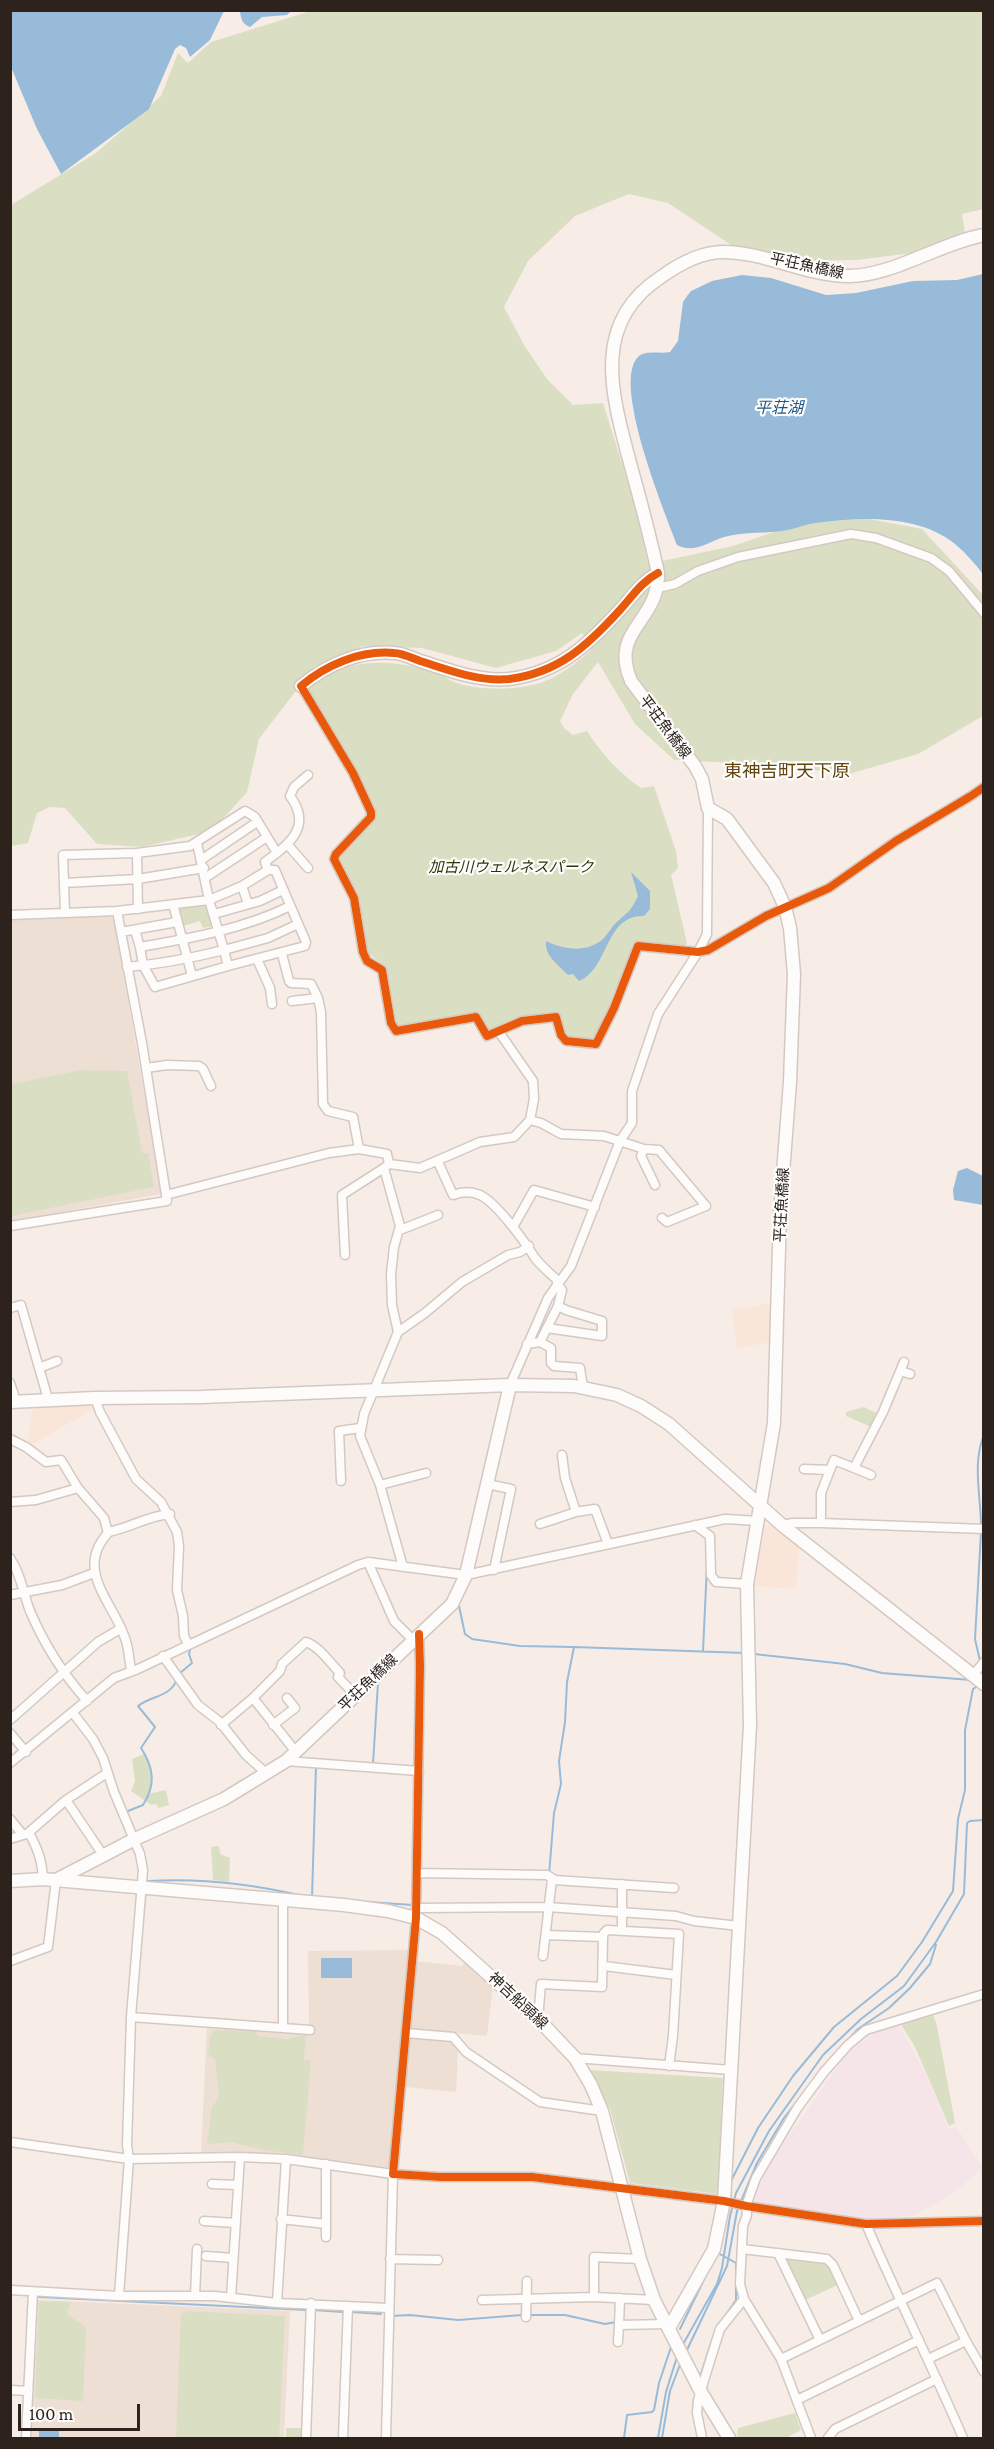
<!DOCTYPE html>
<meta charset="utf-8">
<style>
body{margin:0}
#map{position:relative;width:994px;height:2449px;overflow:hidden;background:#f7ede6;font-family:"Crimson Pro",serif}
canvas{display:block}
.frame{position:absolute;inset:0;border:12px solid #2d231c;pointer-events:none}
.scale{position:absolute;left:18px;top:2404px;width:122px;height:27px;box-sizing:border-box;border:3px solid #2d231c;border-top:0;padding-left:8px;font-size:18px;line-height:21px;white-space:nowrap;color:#2d231c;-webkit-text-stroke:4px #fdfdfd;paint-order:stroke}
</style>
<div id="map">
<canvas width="994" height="2449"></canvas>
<div class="frame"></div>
<div class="scale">100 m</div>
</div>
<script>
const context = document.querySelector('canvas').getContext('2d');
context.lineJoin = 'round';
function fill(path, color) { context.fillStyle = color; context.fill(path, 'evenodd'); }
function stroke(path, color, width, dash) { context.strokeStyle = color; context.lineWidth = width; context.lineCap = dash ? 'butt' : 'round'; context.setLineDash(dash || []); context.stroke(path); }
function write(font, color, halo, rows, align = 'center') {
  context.font = font + ' "Crimson Pro","Noto Sans JP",serif'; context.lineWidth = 4.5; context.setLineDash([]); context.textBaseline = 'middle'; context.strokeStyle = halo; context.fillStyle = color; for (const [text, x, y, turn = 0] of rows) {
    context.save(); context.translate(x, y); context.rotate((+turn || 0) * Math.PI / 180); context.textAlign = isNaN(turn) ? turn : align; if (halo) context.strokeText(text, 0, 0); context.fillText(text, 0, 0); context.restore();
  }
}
fill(new Path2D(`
 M773,1303v39l-36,6 -5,-38z
 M96,1402l1,5 -66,38 -3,-4 5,-35z
 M773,1525l26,21 -3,43 -42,-3 10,-59z`), '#fae6d8');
fill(new Path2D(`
 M898,2024l26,46 25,59 7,-3 27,42 -35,29 -36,19 -48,3 -112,-16 16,-37 76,-109 24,-20 13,-8z`), '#f6e5e8');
fill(new Path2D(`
 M108,915l6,5 48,274 -151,27 -1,-303z
 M409,1950l-19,215 -5,4 -119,-15 -65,-1 6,-128 106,9v-7l-4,-1 -1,-75z
 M465,1957l28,27 -6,52 -77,-7 5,-68 48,5z
 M413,2035l40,6 5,8 -2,43 -51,-5 5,-50z
 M38,2300l252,11 -6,127h-253z`), '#eedfd4');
fill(new Path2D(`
 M311,11h672v198l-21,5 3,20 -37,17 -71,9 -65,1 -52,-10 -72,-48 -39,-9 -54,22 -47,45 -24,46 20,38 23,34 26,26 30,-2 33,105 12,56 85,-18 100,-34 89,17 61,66 1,117 -3,5 -63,37 -69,20 -94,-10 -81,-4 -39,-36 -37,-62 -25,32 -13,27 4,7 9,7 14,-4c14,22 32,42 54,57l13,-2 22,65 2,17 -7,7 16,68 -2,4 -50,-5 -38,94 -4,4 -25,-3 -4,-4 -4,-20 -41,5 -29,14 -5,-1 -10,-17 -77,14 -4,-5 -9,-56 -17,-15 -10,-54 -20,-39 38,-44 -24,-50 -43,-73 1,-6c15,-9 29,-18 46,-21 26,-5 58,-1 82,9 6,2 11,6 16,8 27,10 75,9 100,-5 13,-7 26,-17 37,-27l-9,-17 -26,18 -60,17 -74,-20 -59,-2 -48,20 -56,73 -12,53 -35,39 -70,16 -45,-3 -32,-36 -15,-1 -13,6 -9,30 -17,3v-641l85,-52 65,-57 17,-43 10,10 23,-21z
 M207,904l6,22 -10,2 -3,-7 -17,5 -6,-17z
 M81,1070l46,1 15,82h6l6,34 -143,29v-132z
 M864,1407l14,7 -7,13 -25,-11v-4z
 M144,1754c8,12 10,27 4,40l18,-4 3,15 -11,3 -1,-4 -6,1 -20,-14 4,-10 -3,-22z
 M219,1846l1,8 10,4 -1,24 -16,-2 -2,-33z
 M933,2014l4,12 18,97 -6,3 -34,-79 -15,-24z
 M215,2030l40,1 3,5 29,3 19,-4 -2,24 7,2 -8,94 -39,-5 -33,-8 -24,2 5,-37 7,-10 -4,-38 -7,-3 2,-20z
 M590,2070l133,8 -5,116 -88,-11 -20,-74z
 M787,2257l38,5 13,23 -33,15 -19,-40z
 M39,2301l32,1 -4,12 19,13 -3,74 -48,-3z
 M186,2311l99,5 -6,122h-103l5,-125h4z
 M795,2413l6,17 -15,8h-49l1,-10z
 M286,2428h16v10h-16z`), '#dadec3');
fill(new Path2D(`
 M10,11l1,-1 213,1 -14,29 -20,17 -4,-9 -6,-3 -5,4 -26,60 -88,65 -24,-45 -26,-62z
 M240,11v-1l51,1 -4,4 -25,2 -12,10c-8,-3 -9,-8 -10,-16z
 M983,274v300c-8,-10 -17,-21 -28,-30 -37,-30 -96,-27 -140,-21 -9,1 -18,5 -27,7 -21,4 -43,1 -64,7 -16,5 -30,17 -47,8 -12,-32 -67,-165 -38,-189 7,-6 21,-2 31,-4l8,-11 5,-39 4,-6 4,-5 21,-10 30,-6 29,3 55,17 30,-2 57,-12 44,-1z
 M631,872l19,19v18l-6,7c-40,-1 -34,52 -65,65l-6,-7 -5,1c-9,-10 -24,-19 -22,-34 19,9 40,12 57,-2 6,-6 9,-13 15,-18 12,-11 12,-9 20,-25z
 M967,1168l16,8v29l-29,-5 -1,-10 5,-19z
 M321,1958h31v20h-31z
 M39,2429l20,1v8h-20z`), '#97bbd9');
stroke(new Path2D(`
 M981,1527c0,-31 -9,-64 3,-92
 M459,1606l6,28 7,5 48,7 54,1 -7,35 -2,40 -6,39 2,23 -7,29 -5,62
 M574,1647l171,6
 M703,1651l4,-86
 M754,1654l91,10 37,9 89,7
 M980,1661l-5,-22 6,-107
 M180,1673l12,-10 -3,-9 2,-7
 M373,1764l5,-81
 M128,1811l15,-6c13,-20 11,-37 -2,-57l14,-21 -17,-21c12,-10 32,-9 38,-25
 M148,1881c51,-3 105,3 155,15
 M312,1897l4,-131
 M368,1902l45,3
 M826,2064l32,-35 31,-21 21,-20 20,-24 6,-19
 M730,2183l28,-55 35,-52 41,-49 63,-51 25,-34 31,-51 5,-72 7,-29v-60l8,-41 6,-4
 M718,2253l18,10v37l-13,19
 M39,2297l268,13
 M313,2310l30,2
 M352,2312l29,2
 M528,2315h37l40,9 11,-2
 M391,2316l19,-1 48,5 64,-5
 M680,2329l33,-68
 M682,2346l35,-62 5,-16 8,-52 6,-23 33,-62 54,-76 38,-36 43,-33 32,-44 28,-48 3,-71 3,-2 14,-1
 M686,2352l41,-86 10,-55 20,-48 27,-45 35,-45
 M700,2377l12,-37
 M624,2438l3,-23 25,-3 2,-2 5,-27 13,-39
 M658,2438l8,-46 11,-35
 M662,2438l8,-47 11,-29`), '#97bbd9', 2);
const street = new Path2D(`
 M658,588l17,-4 23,-13 40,-14 113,-23 25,4 55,20 18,13 35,42
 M301,686l52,87 18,39v5l-35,37 -2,5 20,39 9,54 4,9 15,9 9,53 5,8 80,-14 11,19 35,-15 34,-4 5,18 5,6 30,3 18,-36 24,-62 60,6 10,-2 58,-34 63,-28 67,-47 75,-45 13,-9
 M197,843l12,57 15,50 44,-12 30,-14
 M287,844l21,24
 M137,853l1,56
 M201,860l56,-38
 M205,878l62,-41
 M64,883l74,-4 66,-11
 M242,886l6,18
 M173,904l19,72
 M65,913l-2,-58 74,-2 53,-7 55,-35 10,6 22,36
 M214,914l46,-13 23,-11
 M10,915l107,-4 92,-11 33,-14 26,-16 -3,-8c24,-18 48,-35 25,-66l4,-9 14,-12
 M121,932l56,-10
 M140,947c51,-9 104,-18 150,-41
 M282,954l7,27 2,2 20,1 7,14 3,14 2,92 5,7 25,6 6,32
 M257,959l13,29 2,16
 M228,966l77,-20 1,-4 -31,-72h-7
 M127,967c33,-3 65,-9 97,-17l4,16 -73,21 -12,-22 -3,-18 -5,-17
 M292,1001l26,-3
 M499,1032l34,49 1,18 -4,21
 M146,1068l21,-3 32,1 4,3 8,17
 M644,1149l-3,7 14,29
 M438,1162l15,33c8,-3 18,-4 27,0 17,8 45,47 55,63 6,8 16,16 23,23
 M389,1164l-5,4 16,58 -6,21 -3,27 1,31 6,27 -34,82 -4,22 20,49 23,82
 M166,1195l163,-42 30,-4 28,5 2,10 31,4 60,-26 34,-5 16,-17 11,3 20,11 43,2 40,13 15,1 47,56 -39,16 -5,-4
 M10,1226l157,-25 -25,-158 -25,-132
 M513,1227l21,-37 61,17
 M400,1230l38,-15
 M345,1255l-3,-60 42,-27
 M10,1308l11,-3 27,94
 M547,1328l55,8v-15l-36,-11 -8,-4
 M398,1332l27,-19 37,-31 46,-27 12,-3 9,-6
 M540,1342l18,-36 4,-16 -5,-6
 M527,1344l13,-2 11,6v15l3,3 26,2 3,19
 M39,1368l18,-7
 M901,1371l9,3
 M10,1383l4,12 -2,7
 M510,1385l38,-87 23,-32 49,-125 12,-18v-32l26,-77 40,-62 9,-18 1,-126
 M95,1398l5,14 36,67 25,23 16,30 2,14 -2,44 6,26 1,20 4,8
 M10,1439l16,8 20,15 15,-2 17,28
 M562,1455l3,23 11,34 19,-3 13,35
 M854,1468l17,7
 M804,1469l26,1
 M341,1481l-2,-50 21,-3
 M487,1484l24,5 -17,81
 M380,1485l46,-12
 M10,1502l26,-2 42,-12 26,30 4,15c-34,37 5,69 17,105 4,10 4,22 6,32
 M821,1523v-30l13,-33 20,8 29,-56 21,-50
 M540,1524l36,-12
 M695,1525l15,11 1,39 5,7 31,2
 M782,1525l11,-2h28l163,6
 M108,1532c22,-4 39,-16 62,-18
 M10,1558c11,16 13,35 20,53 14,33 33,63 57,90
 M368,1562l26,59 19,19
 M10,1595l52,-10 32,-12
 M419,1634l1,32 -4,252 -23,256 47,3h92l192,24 22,5 120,18 118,-3
 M163,1656l35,49 22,17 26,33 20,18
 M973,1675l11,-13
 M253,1698l43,54
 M73,1713l20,26 10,19 11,34 26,62 3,16 -12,147 -4,128 2,14 -10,137
 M10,1720l88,-78 22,-13
 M221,1725l32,-27 27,-27 2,-7 24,-22c14,5 24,21 34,31l-2,4 17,18
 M273,1725l22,-17 -8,-10
 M10,1733l16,19
 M286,1761l133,10
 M10,1763l104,-85 24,-9 220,-104 10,-3 98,13 259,-56 34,2
 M66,1800l37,55
 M10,1819l13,16 6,-2c9,16 13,28 14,46
 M28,1833l38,-33 41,-27
 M10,1839l13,-4
 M417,1873l130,2 8,5 119,8
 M416,1908l132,-1 128,9 18,5 45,5
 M622,1929v-45
 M603,1937l1,-4 3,-3 72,4 -6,102 -4,30
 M543,1956l9,-77
 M10,1961l38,-14 8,-67
 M604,1966l72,9
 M131,2017l152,11v-127
 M538,2019l3,-35 61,3 1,-50 -57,-2
 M283,2028l27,2
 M406,2033l47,4 13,15 74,50 62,9
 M575,2058l156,12
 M10,2142l119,17 111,-2 46,2 107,15 -7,264
 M326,2164v73
 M212,2184l26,1
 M281,2219l45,5
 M204,2221l31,2
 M866,2224c31,72 66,142 97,214
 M742,2249l85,10 6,6 26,56
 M778,2253l42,87
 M206,2256l27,2
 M390,2259l48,1
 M10,2290l109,6h96l62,7 112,5
 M195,2296l2,-47
 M594,2297v-40l46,2
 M231,2298l9,-141
 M620,2298l-1,27 48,-1
 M482,2300l112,-3 60,3
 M277,2303l9,-144
 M526,2317l1,-36
 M966,2341l18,31
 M618,2342l1,-17
 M781,2359l156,-76 29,58 -38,18
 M10,2390l18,1
 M797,2400l122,-60
 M26,2438l7,-146
 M306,2438l5,-135
 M343,2438l5,-132
 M702,2438l-5,-25 1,-13 12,-39 10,-32 24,-30
 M811,2438l-30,-79 -37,-60 -4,-15 3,-58 4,-11 -1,-9 10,-28 42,-71 26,-35 24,-27 18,-15 118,-36
 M828,2438l7,-9 102,-50`);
const secondary = new Path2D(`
 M301,686c25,-21 59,-36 93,-33 8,0 18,5 26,8 29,9 58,21 89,18 49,-6 78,-33 110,-68 13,-14 22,-29 39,-38
 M10,1402l85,-4 106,-1 309,-12 64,1 43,9 24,11 28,18 113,101 202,159
 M56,1880l79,-41 89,-40 62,-38 166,-157 14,-29 44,-190
 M10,1881l33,-2 301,26 44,6 28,7 26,15 96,86 37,39 16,27 11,26 38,148 14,41 47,92 28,46
 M669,2328l45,-79 10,-48 26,-476 -3,-141 27,-161 6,-211 10,-130 4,-108 -4,-46 -5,-21 -11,-24 -47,-64 -19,-11 -6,-29 -7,-13 -64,-85c-22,-52 28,-58 27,-108 -8,-37 -18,-74 -28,-110 -18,-68 -40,-140 31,-186 18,-13 39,-25 62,-25 43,0 83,24 126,24 43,0 91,-33 135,-41`);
stroke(street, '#d3c9c2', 11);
stroke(secondary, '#d3c9c2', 15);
stroke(street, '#fefcfb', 8);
stroke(secondary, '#fefcfb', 12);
stroke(new Path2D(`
 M658,573c-17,9 -26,24 -39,38 -32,35 -61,62 -110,68 -31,3 -60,-9 -89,-18 -8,-3 -18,-8 -26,-8 -34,-3 -68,12 -93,33l52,87 18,39v5l-35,37 -2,5 20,39 9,54 4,9 15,9 9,53 5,8 80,-14 11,19 35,-15 34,-4 5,18 5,6 30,3 18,-36 24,-62 60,6 10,-2 58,-34 63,-28 67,-47 75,-45 13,-9
 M419,1634l1,32 -4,252 -23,256 47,3h92l192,24 22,5 120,18 118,-3`), '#e8590c', 8);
write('15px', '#2d231c', '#fdfdfd', [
 ["平荘魚橋線",807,266,12],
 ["平荘魚橋線",665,727,53],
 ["平荘魚橋線",782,1205,-87],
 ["平荘魚橋線",368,1683,-44],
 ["神吉船頭線",518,2001,43]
]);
write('italic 15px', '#2a3705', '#fdfdfd', [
 ["加古川ウェルネスパーク",511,867]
]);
write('italic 16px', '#1c5886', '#fdfdfd', [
 ["平荘湖",779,408]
]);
write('18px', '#62430b', '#fdfdfd', [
 ["東神吉町天下原",787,771]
]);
</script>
